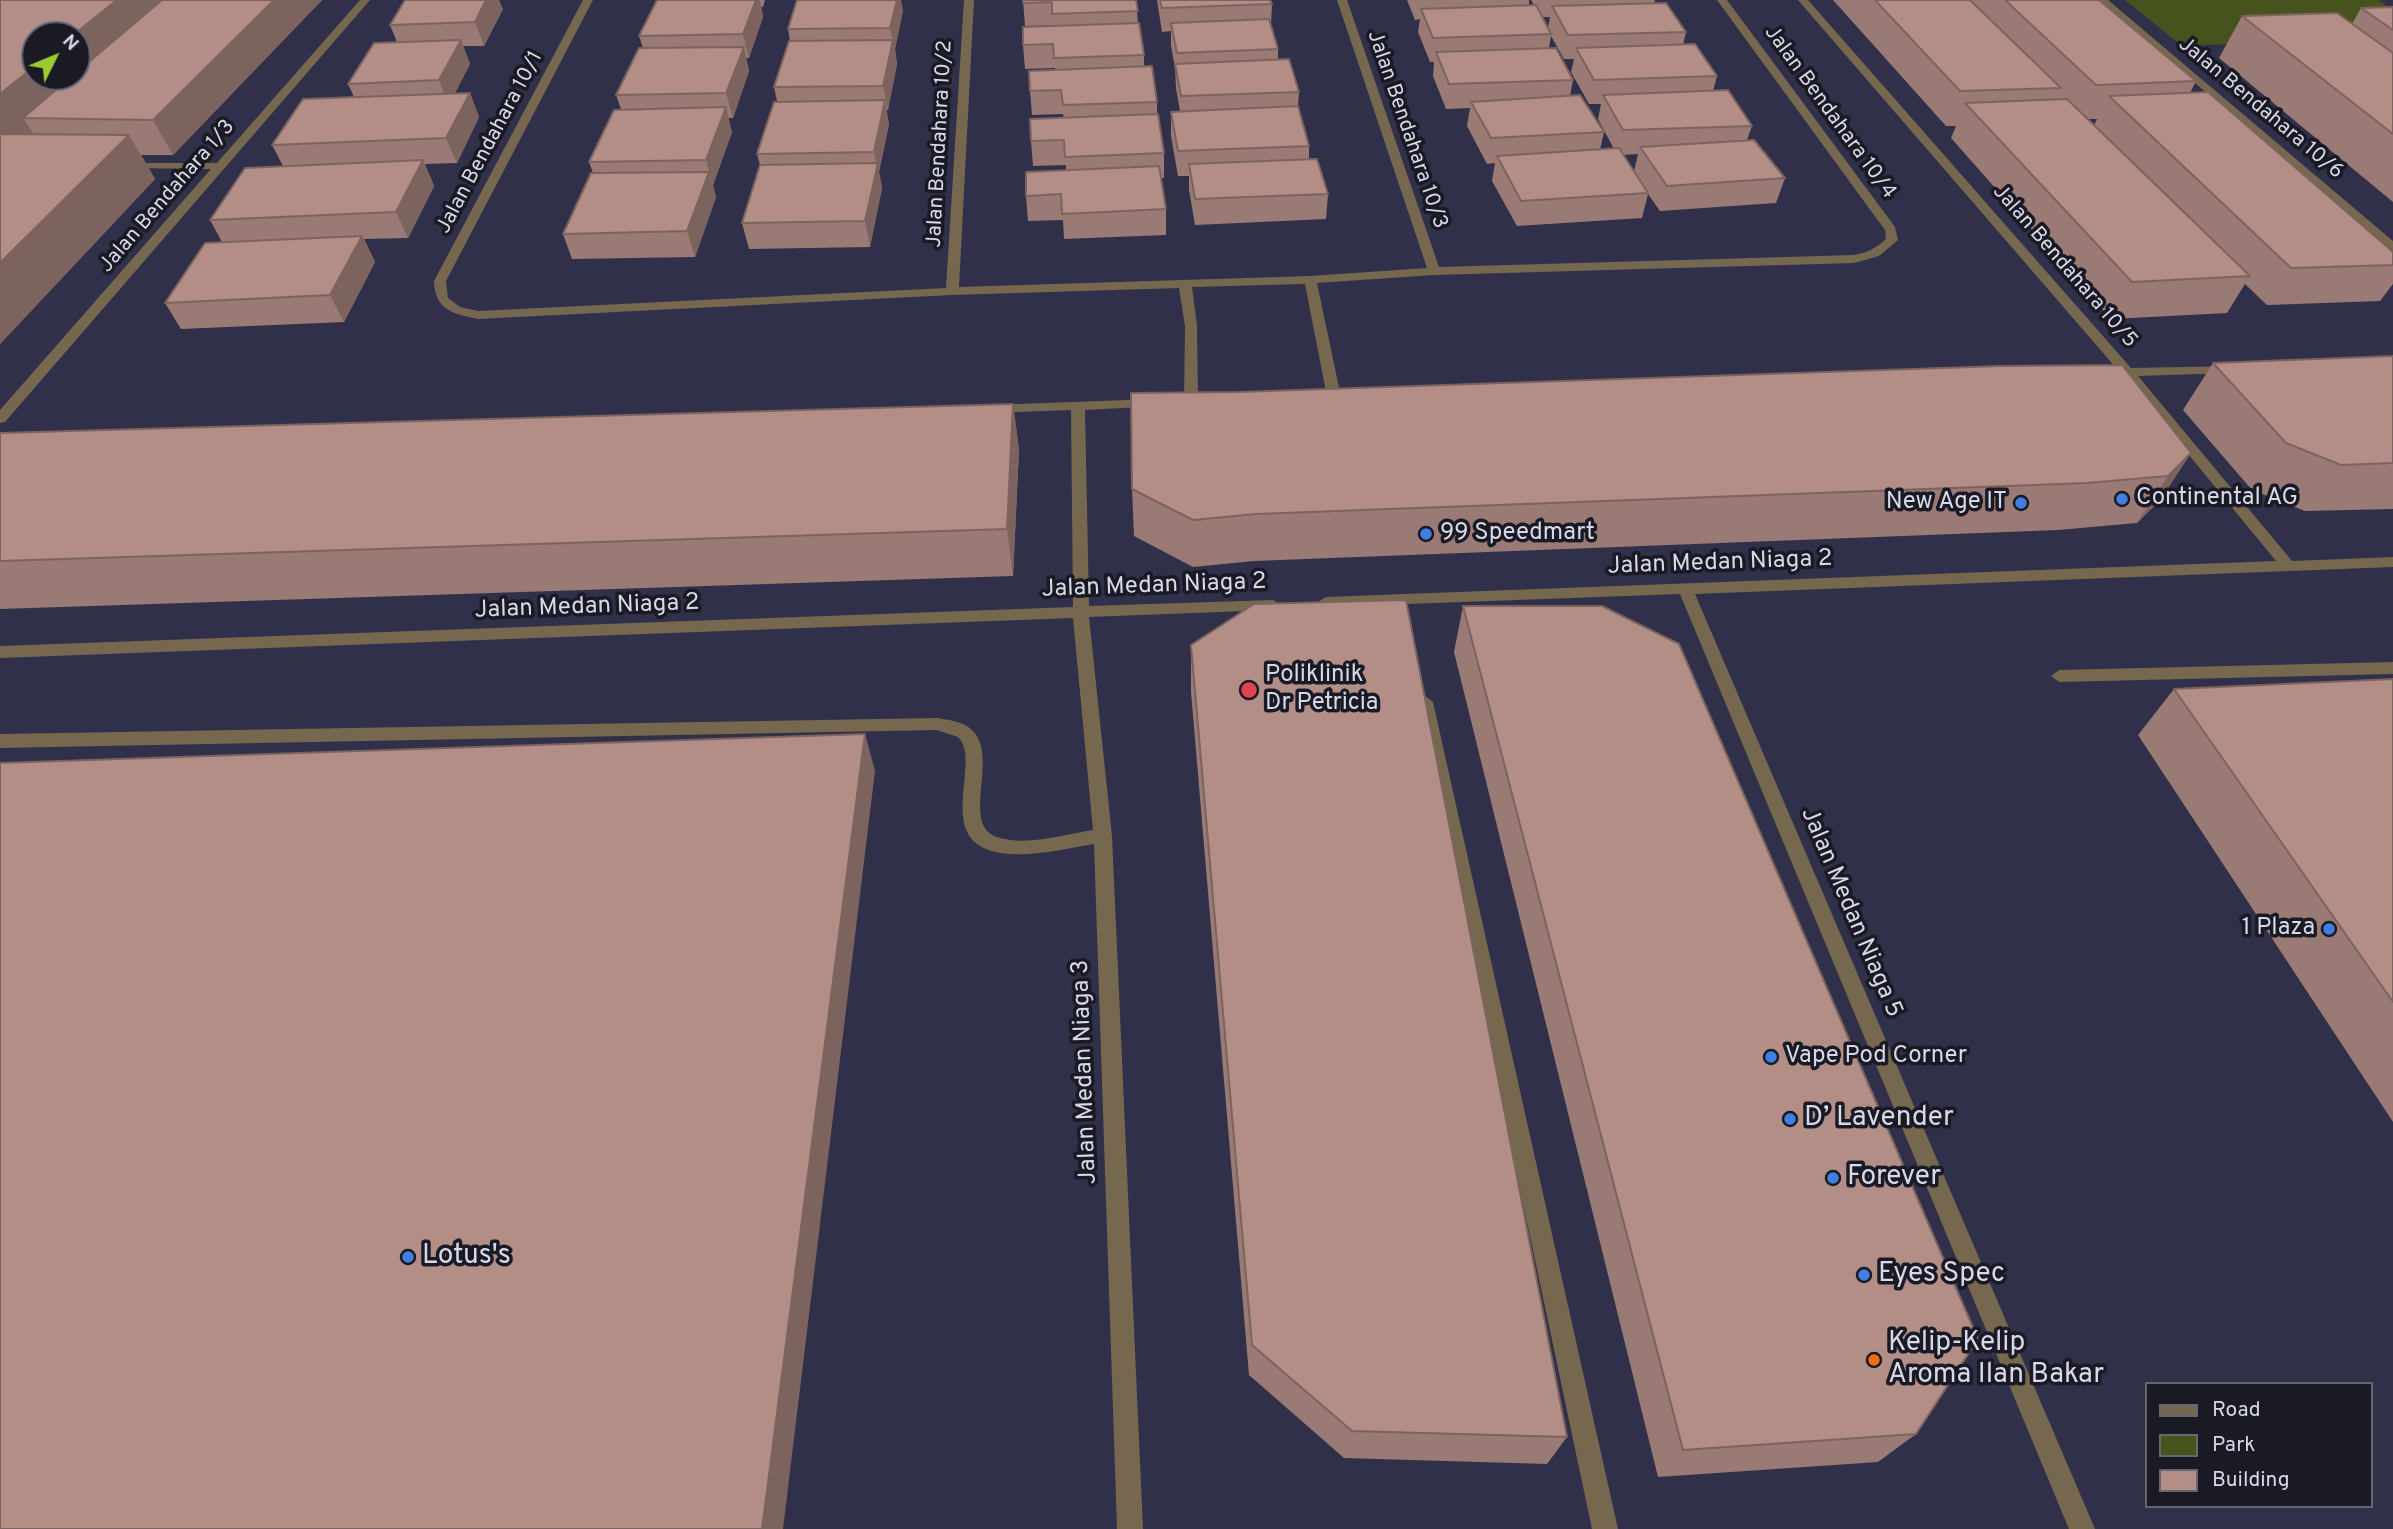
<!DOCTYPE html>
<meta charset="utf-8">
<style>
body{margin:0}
#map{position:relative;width:2393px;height:1529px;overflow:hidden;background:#31304a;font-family:Overpass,sans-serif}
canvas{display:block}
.legend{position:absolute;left:2145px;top:1382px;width:228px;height:126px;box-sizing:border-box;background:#1a1a25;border:2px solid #666673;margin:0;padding:9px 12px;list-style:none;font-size:21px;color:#d7d8e8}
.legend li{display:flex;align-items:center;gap:14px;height:35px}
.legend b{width:35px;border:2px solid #666673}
.north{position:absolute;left:21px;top:21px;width:70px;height:70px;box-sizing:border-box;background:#1a1a25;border:2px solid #666673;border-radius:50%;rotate:47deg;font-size:19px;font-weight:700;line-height:28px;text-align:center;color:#d7d8e8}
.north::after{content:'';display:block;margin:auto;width:24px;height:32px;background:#9bcb33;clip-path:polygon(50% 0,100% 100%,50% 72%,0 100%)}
</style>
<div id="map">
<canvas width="2393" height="1529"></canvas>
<ul class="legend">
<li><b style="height:9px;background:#76674f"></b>Road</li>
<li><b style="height:19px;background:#47531d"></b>Park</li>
<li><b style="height:19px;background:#b28e87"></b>Building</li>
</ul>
<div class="north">N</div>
</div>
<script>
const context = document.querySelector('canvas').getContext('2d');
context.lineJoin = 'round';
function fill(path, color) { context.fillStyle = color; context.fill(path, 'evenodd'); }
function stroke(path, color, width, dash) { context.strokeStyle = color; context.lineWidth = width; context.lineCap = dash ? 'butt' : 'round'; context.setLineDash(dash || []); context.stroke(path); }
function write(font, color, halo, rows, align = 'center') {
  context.font = font + ' Overpass,sans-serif'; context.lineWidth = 7; context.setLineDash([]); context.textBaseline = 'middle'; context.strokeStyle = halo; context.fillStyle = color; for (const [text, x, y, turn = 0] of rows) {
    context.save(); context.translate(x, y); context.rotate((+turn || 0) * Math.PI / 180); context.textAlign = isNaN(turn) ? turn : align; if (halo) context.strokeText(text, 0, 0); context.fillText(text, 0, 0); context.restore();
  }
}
fill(new Path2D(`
 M2125,0h253l15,10v27l-211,9z`), '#47531d');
fill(new Path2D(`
 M360,0h10l-365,422 -5,1v-13l211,-241 -86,-1 -6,-3 2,-2h96z
 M583,0h10l-147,281 2,17 12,9 18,4 468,-23 18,-288h10l-15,287 351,-11 117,-8 -90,-268h10l92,267 415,-12c13,-2 22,-7 32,-16l-1,-9 -168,-230h10l168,227 3,13 -19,16 -25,7 -420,12 -117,8 24,114 -7,4 -7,-4 -22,-113 -113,3 5,39 1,75 -7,4 -7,-4 1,-75 -6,-38 -227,7 -474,24c-25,-5 -43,-9 -44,-38z
 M1798,0h10l323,368 106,-2 2,3 -7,4 -94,3 154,185 101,-4v10l-698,27 400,935h-26l-389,-935 -354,13 -8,-5 8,-5 950,-36 -152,-185h-23v-6l16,-1z
 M2097,0h11l285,241v10z
 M1155,399l7,4 -2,3 -75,4 4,196 184,-6 8,5 -8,5 -184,7 23,219 31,693h-26l-23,-685c-34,5 -114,28 -129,-17 -5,-18 -1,-37 0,-54 1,-13 2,-27 -7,-36l-21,-7 -937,18v-14l937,-16c11,2 26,3 35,12 28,26 -12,95 25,107 29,10 68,-3 96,-7l-20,-212 -1073,40v-12l1073,-39 -2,-197 -81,3 -7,-4 7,-4z
 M2393,662v12l-334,8 -8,-6 8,-6z
 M1425,696l8,6 185,827h-26l-175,-827z`), '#76674f');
fill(new Path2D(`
 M0,0h322l-149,155h-32l14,24 -155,165z
 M657,0h108l-2,7h-2l2,10 -14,41h-3l3,13 -16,47h-5l4,14 -19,53 3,12 -21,60 -123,2 -9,-25 30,-61 -4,-11 32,-53 -5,-14 27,-47 -4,-12z
 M1023,0h113l2,23 6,32v12l13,35v12l7,39v25h-3l5,31v26l-102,4 -1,-19 -35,1 -2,-25 40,-26v-5l-33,1 -2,-25 33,-23 -1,-4 -31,1 -2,-24 25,-21v-2l-30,1 -2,-24 30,-20 -28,1z
 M1157,0h113l2,4 -1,20 7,25v11l21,32 -1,14 11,40v13l19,35 -2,25 -131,6 -6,-35v-14h-11l-7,-40v-24l9,-1 -4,-23 -1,-20 -4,-22v-15l-9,1z
 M1407,0h122v5h5l-3,-5h124l-1,3 32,29 -3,13 34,31 -4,15 39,35 -5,14 38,38 -9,25 -116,8 -12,-17 -6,24 -125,8 -25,-45 3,-18 -8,1 -20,-38 3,-18 -24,1 -13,-33 1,-14h-4l-12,-30 2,-13 -5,1zM1542,17h8l-2,11zM1551,36l13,23h10l-3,13 18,32h12l-3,15 16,30 -14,1 4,-18 -34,-36 3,-16 -24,-32zM1638,154l-4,17 -11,-16z
 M1833,0h266l97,81 -6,12 203,159v32l-13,17 -113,4 -22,-21 -18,29 -116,6 -160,-181 5,-12h-10zM2088,119h9l-3,6z
 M2393,7v195l-174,-144 23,-42 110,8 9,-16z
 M503,9l-19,37h-21l7,18 -15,29h15l9,24 -22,46 -32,1 9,22 -26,52 -44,1 11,23 -31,60 -163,7 -16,-26 57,-61 -12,-22 73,-54 -11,-21 82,-48 -6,-13 49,-42 -7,-17z
 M903,10l-8,39 2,15 -9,46h-2l3,14 -10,48 3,16 -12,59 -121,2 -7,-26 18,-58 -3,-11 20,-53 -3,-14 16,-46 -2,-12z
 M2393,356v153l-88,2 -53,-21 -69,-80 30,-47z
 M1013,404l6,46 -6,126 -1013,33v-176z
 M2191,453l-31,47 -23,23 -79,7 -804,31 -61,6 -59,-31 -2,-47z
 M1463,606l453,828 -38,28 -220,15 -204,-825z
 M1191,645l376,792 -20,27 -203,-6 -95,-83 -58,-683z
 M2393,679v443l-255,-387 36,-46z`), '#997a74');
fill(new Path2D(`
 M117,0h71l-165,118 10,15 -26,22 -7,-10v-51l35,-28v11h42v-42h-4z
 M274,0h48l-149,155 -20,-35z
 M486,0h13l4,9 -19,37 -9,-24z
 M756,0h4l3,17 -14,41 -6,-24z
 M897,0h4l2,10 -8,39 2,15 -9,46 -5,-24 10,-44 -3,-14z
 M461,40l9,24 -22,41 -9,-25z
 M744,47l5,24 -16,47 -7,-25z
 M470,93l9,24 -22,46 -11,-25z
 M885,100l4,24 -10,48 3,16 -12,59 -5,-26 12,-54 -3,-15z
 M726,107l6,25 -19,53 -7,-25z
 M129,135l26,44 -155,165v-81z
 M423,160l11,26 -26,52 -12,-26z
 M709,172l7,25 -21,60 -8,-26z
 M362,236l13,26 -31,60 -14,-27z
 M1013,404l6,46 -6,126 -6,-47z
 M2191,453l-31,47 -23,23 31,-47z
 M865,734l10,37 -92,758h-21z`), '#7d635e');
const building = new Path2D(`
 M0,0h117l-44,35h-38v31l-35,28z
 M162,0h112l-121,120 -130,-2 48,-41h6v-5z
 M405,0h81l-11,22 -85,3z
 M657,0h99l-13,34 -104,2z
 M797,0h100l-7,28 -102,1z
 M1023,0h113l2,11 -86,3v-12l-29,1z
 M1160,0h110l2,4 -110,4z
 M1875,0h95l91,88 -101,3z
 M2005,0h94l97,81 -100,4z
 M1666,3l20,29 -118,3 -16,-29z
 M1536,5l15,29 -118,4 -12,-29z
 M2393,7v23l-32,-22z
 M2337,13l56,40v81l-151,-118z
 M1269,19l9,30 -101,4 -6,-30z
 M1139,23l5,32 -90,3 -1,-14 -30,1v-18z
 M461,40l-22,40 -91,4 26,-41z
 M893,40l-10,46 -109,1 15,-46z
 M1695,44l22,32 -123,4 -18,-32z
 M744,47l-18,46 -110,2 23,-47z
 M1556,48l17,32 -124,4 -13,-32z
 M1289,59l10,33 -118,4 -6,-32z
 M1152,66l5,36 -94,3 -2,-15 -31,1 -1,-20z
 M1728,90l24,36 -129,4 -20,-35z
 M2208,92l185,160v13l-102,3 -182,-172z
 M470,93l-24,45 -174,7 31,-46z
 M1580,95l24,37 -113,6 -20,-36z
 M2067,99l183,177 -118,6 -167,-179z
 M885,100l-11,52 -117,2 17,-52z
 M1298,106l11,40 -131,5 -7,-39z
 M726,107l-20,53 -117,2 25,-52z
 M1158,114l6,39 -99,4 -1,-17 -33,1 -1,-22z
 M0,134l129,1 -129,128z
 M1754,140l31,38 -118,8 -27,-39z
 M1619,148l29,45 -127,8 -24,-45z
 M1317,159l11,35 -133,5 -6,-35z
 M423,160l-27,52 -186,8 35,-52z
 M878,163l-13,58 -123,2 18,-58z
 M1159,166l7,43 -104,5 -1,-20 -35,2v-24z
 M709,172l-22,59 -124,3 28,-61z
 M362,236l-32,59 -165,8 40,-60z
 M2393,356v107l-52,2 -55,-22 -73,-80z
 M2122,365l69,88 -23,23 -81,7 -831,31 -63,6 -61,-31 -1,-96 108,-1 762,-26z
 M1013,404l-6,125 -1007,32v-128z
 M1406,600l161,837 -215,-6 -100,-86 -61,-700 63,-41z
 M1463,606h139l77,38 299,695 -62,95 -233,16z
 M2393,679v323l-219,-313z
 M865,734l-103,795h-762v-766z`);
fill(building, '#b28e87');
stroke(building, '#7d635e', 2);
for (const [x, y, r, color] of [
 [2122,499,7,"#3f7fe0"],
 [2021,503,7,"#3f7fe0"],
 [1426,534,7,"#3f7fe0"],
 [1249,690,9,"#e0444e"],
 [2329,929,7,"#3f7fe0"],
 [1771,1057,7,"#3f7fe0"],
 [1790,1119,7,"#3f7fe0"],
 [1833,1178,7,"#3f7fe0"],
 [408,1257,7,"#3f7fe0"],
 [1864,1275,7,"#3f7fe0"],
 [1874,1360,7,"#e8710a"]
]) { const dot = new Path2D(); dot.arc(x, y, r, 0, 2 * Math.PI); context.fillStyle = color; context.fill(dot); stroke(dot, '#1a1a25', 2.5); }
write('21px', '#d7d8e8', '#1a1a25', [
 ["Jalan Bendahara 10/6",2260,109,40],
 ["Jalan Bendahara 10/4",1829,113,54],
 ["Jalan Bendahara 10/3",1406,130,71],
 ["Jalan Bendahara 10/1",491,143,-62],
 ["Jalan Bendahara 10/2",941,144,-87],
 ["Jalan Bendahara 1/3",168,197,-49],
 ["Jalan Bendahara 10/5",2064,267,49]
]);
write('24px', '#d7d8e8', '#1a1a25', [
 ["Continental AG",2136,499],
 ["New Age IT",2007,503,"right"],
 ["99 Speedmart",1440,534],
 ["Poliklinik",1265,676],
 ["Dr Petricia",1265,704],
 ["1 Plaza",2315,929,"right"],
 ["Vape Pod Corner",1785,1057]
], 'left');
write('24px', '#d7d8e8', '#1a1a25', [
 ["Jalan Medan Niaga 2",1720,564,-2],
 ["Jalan Medan Niaga 2",1154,587,-2],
 ["Jalan Medan Niaga 2",587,608,-2],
 ["Jalan Medan Niaga 5",1850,913,67],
 ["Jalan Medan Niaga 3",1086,1072,-92]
]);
write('28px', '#d7d8e8', '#1a1a25', [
 ["D’ Lavender",1804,1119],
 ["Forever",1847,1178],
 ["Lotus's",422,1257],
 ["Eyes Spec",1878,1275],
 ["Kelip-Kelip",1888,1344],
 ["Aroma Ilan Bakar",1888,1376]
], 'left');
</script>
